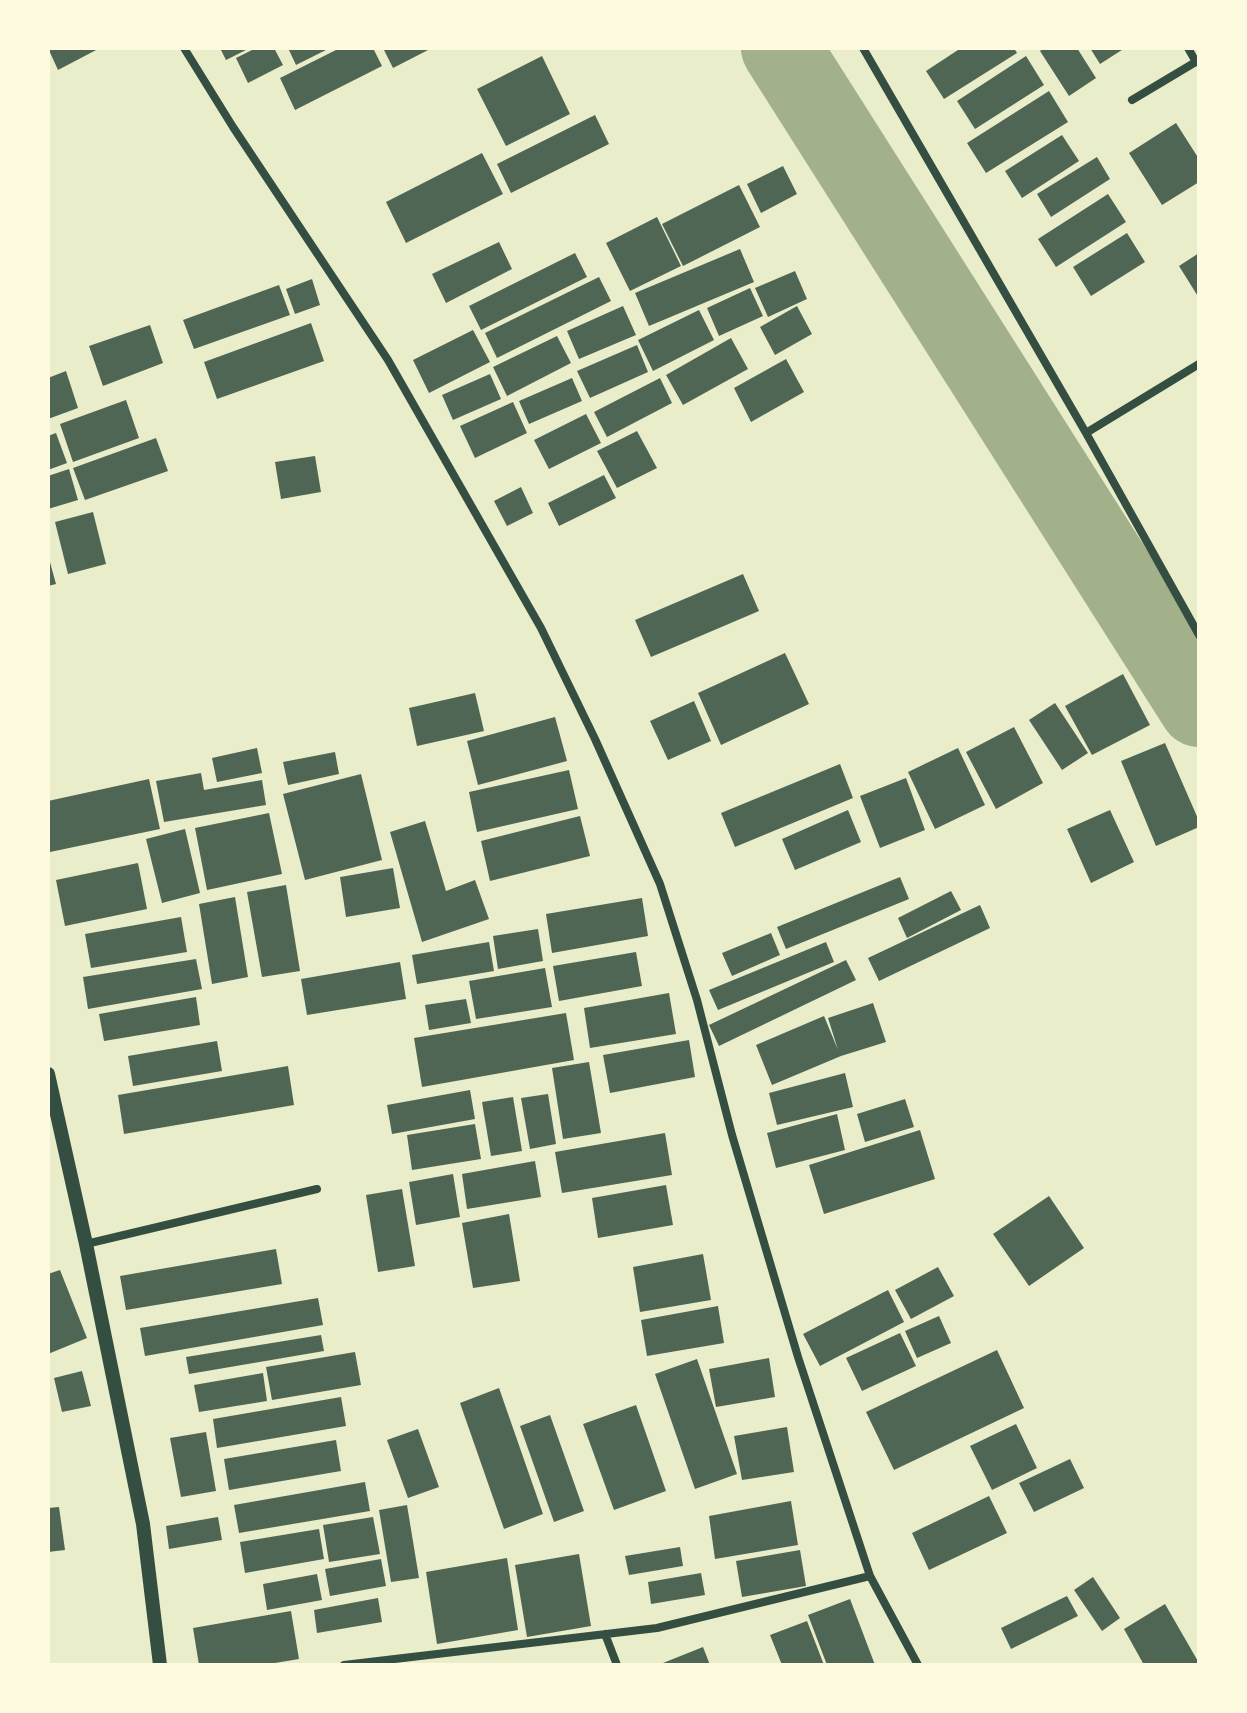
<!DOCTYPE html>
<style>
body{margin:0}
#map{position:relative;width:1247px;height:1713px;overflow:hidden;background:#e9edc9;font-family:"Space Grotesk",sans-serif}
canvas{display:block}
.frame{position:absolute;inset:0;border:50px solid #fefae0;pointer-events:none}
</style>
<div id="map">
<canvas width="1247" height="1713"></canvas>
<div class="frame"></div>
</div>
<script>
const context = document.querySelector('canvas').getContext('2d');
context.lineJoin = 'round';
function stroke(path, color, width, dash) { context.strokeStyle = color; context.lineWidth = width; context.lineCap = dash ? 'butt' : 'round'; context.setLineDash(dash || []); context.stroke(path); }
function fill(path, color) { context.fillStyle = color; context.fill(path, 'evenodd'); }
stroke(new Path2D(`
 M781,48l418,659`), '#a3b18a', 80);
fill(new Path2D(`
 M48,48h52l-42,22z
 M220,48h30l-24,12z
 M256,48h18l9,17 -35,18 -12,-25z
 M288,48h42l-34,17z
 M340,48h33l9,18 -87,44 -15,-32z
 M383,48h49l-39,20z
 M961,48h53l3,5 -73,46 -18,-28z
 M1044,48h33l19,30 -27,18 -29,-45z
 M1090,48h35l-25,16z
 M542,56l28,58 -64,32 -29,-57z
 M1026,56l18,29 -69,44 -18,-28z
 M1049,91l19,31 -82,51 -19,-30z
 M595,115l14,29 -98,49 -14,-29z
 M1176,123l23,36v23l-37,23 -33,-52z
 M1062,135l17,26 -57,37 -17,-27z
 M482,153l21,41 -97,49 -20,-41z
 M1097,157l13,22 -59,38 -14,-23z
 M783,166l14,28 -36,19 -14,-29z
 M739,185l21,42 -77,39 -21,-42z
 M1108,194l18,28 -70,45 -18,-28z
 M657,217l24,49 -51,25 -24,-48z
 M1127,233l18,29 -54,34 -18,-29z
 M499,242l13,27 -66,34 -14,-29z
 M740,249l14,33 -105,44 -14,-33z
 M575,253l12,24 -106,53 -12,-24z
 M1199,253v45l-20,-32z
 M795,271l12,28 -39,18 -13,-29z
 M599,277l12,24 -114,57 -12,-25z
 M312,279l8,26 -25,9 -9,-25z
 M279,285l11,30 -96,34 -11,-29z
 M750,288l13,28 -44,20 -12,-28z
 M623,306l13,29 -57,24 -12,-28z
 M797,306l15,28 -37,21 -15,-28z
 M699,310l15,30 -61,31 -15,-31z
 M311,323l13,38 -107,38 -13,-37z
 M150,325l13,38 -60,23 -14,-40z
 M473,330l17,32 -61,31 -16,-33z
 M557,336l14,27 -64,33 -14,-29z
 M731,338l17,31 -65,36 -17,-30z
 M637,345l11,27 -58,26 -13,-27z
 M786,359l18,33 -53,30 -17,-34z
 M66,371l12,37 -30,11v-41z
 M490,374l11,25 -48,21 -11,-25z
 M572,378l10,23 -53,23 -10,-23z
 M660,378l12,25 -65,34 -13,-25z
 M126,400l13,38 -66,24 -13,-38z
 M513,402l14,31 -52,25 -15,-32z
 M586,414l15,29 -52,26 -15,-29z
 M637,431l20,37 -40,20 -20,-37z
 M56,433l11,30 -19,7v-34z
 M156,438l12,33 -83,29 -12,-32z
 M315,456l6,36 -40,7 -6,-37z
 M69,469l9,31 -30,9v-33z
 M604,475l12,23 -57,28 -11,-23z
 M521,487l12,26 -26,13 -13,-25z
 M93,512l13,52 -38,10 -13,-52z
 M48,555l8,29 -8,2z
 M743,574l16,37 -108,46 -16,-37z
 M785,653l24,51 -88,41 -23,-52z
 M1123,674l27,51 -58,30 -27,-49z
 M475,693l9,38 -67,15 -8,-38z
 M694,701l17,40 -43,19 -18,-39z
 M1055,703l33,50 -26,17 -33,-50z
 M555,717l12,44 -89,24 -11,-44z
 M1014,727l29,56 -47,26 -30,-57z
 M1165,743l34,78v6l-43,19 -35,-85z
 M257,748l5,25 -45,9 -5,-24z
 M958,748l27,57 -50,24 -27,-57z
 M335,752l4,22 -51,11 -5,-23z
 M840,764l13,34 -118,49 -14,-34z
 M569,770l9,39 -101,23 -8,-40z
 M201,773l3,17 58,-10 4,25 -102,17 -8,-41z
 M361,774l21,86 -77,20 -22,-86z
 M906,778l19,52 -45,18 -20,-52z
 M149,779l11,50 -110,23 -2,-10v-41z
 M848,810l13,32 -66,28 -13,-31z
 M1110,810l24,52 -43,21 -24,-54z
 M269,813l13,61 -75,16 -12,-62z
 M580,816l10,40 -100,25 -9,-40z
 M425,821l21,70 29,-11 14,39 -67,23 -32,-110z
 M185,829l15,64 -38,10 -16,-64z
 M138,863l9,46 -82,17 -9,-46z
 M393,868l7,40 -54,9 -6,-40z
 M900,877l9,22 -123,50 -9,-22z
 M286,885l14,86 -38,6 -15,-85z
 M951,891l10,19 -54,28 -9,-20z
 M235,897l13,80 -36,7 -13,-80z
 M642,898l6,38 -96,17 -6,-39z
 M980,905l10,23 -111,53 -11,-23z
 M181,917l6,35 -96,16 -6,-34z
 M538,929l5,32 -45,8 -5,-33z
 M771,933l9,22 -48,21 -10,-23z
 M489,942l5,29 -77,13 -5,-29z
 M826,942l8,20 -116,48 -9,-20z
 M636,952l6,34 -83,15 -6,-35z
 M196,959l6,30 -114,20 -5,-32z
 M846,960l10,20 -137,66 -10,-21z
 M400,962l6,37 -99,16 -6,-36z
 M545,968l7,39 -76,12 -7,-38z
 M669,993l7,41 -86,14 -6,-40z
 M196,997l4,28 -96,16 -5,-27z
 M466,999l5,24 -42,7 -4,-25z
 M873,1003l13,39 -45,14 -69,29 -16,-40 68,-29 14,34 -10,-32z
 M566,1013l8,47 -152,27 -8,-49z
 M689,1040l6,37 -85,16 -7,-38z
 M217,1041l5,30 -89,15 -5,-30z
 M589,1062l12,71 -38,6 -11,-71z
 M288,1066l6,39 -170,29 -6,-39z
 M845,1073l8,34 -76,18 -8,-32z
 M470,1090l5,29 -83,15 -5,-29z
 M548,1094l8,50 -26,5 -9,-51z
 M513,1097l9,54 -31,5 -9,-54z
 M905,1099l9,28 -49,15 -8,-28z
 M837,1114l8,36 -69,18 -9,-35z
 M475,1124l6,35 -69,11 -5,-35z
 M920,1130l15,49 -111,35 -15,-49z
 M665,1133l7,42 -110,18 -7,-41z
 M535,1161l6,36 -74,12 -5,-35z
 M453,1174l7,43 -44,8 -7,-43z
 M666,1185l7,40 -75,13 -6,-40z
 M402,1189l13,77 -37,6 -12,-77z
 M1049,1196l35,52 -55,38 -36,-52z
 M509,1214l11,67 -47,7 -11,-65z
 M276,1249l6,35 -156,26 -6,-34z
 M703,1254l8,46 -71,12 -7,-45z
 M938,1267l16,29 -43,23 -16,-29z
 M60,1270l27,68 -39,16v-80z
 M888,1290l16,32 -84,44 -17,-32z
 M318,1298l5,27 -178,31 -5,-28z
 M718,1306l6,37 -77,13 -6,-36z
 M939,1316l12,27 -34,15 -12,-27z
 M900,1333l16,33 -54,25 -16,-33z
 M321,1335l3,16 -135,23 -3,-17z
 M997,1350l27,58 -130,62 -28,-58z
 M355,1352l6,33 -89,15 -6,-33z
 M769,1358l6,39 -59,10 -7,-38z
 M697,1359l40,115 -42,15 -40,-115z
 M82,1371l9,35 -29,6 -8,-34z
 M263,1373l4,28 -68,11 -5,-27z
 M499,1388l44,126 -39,15 -44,-126z
 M341,1397l5,29 -129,22 -4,-29z
 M636,1405l30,86 -52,19 -31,-86z
 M550,1415l34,96 -30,11 -34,-96z
 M1016,1424l21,44 -45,22 -22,-44z
 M787,1427l7,45 -52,8 -8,-44z
 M418,1429l21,58 -31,11 -21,-58z
 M206,1432l10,59 -35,6 -11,-59z
 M336,1440l5,31 -112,19 -5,-31z
 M1070,1459l14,29 -50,24 -15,-29z
 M365,1482l5,29 -131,22 -5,-28z
 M989,1496l18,37 -78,37 -17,-37z
 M791,1501l7,44 -83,14 -6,-43z
 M407,1505l12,73 -28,4 -12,-72z
 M59,1507l6,43 -17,2v-44z
 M218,1517l4,23 -53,9 -3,-23z
 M373,1517l7,37 -51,8 -6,-37z
 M319,1529l5,30 -79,14 -5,-31z
 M680,1547l3,19 -54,9 -4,-19z
 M800,1550l6,36 -64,11 -6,-36z
 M579,1554l12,72 -64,11 -12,-72z
 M507,1558l11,72 -81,14 -11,-72z
 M381,1559l5,27 -56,10 -5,-27z
 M701,1573l4,22 -54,9 -3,-22z
 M317,1574l5,26 -55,10 -4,-26z
 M1093,1577l27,41 -18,13 -28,-41z
 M1067,1596l11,20 -67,33 -10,-21z
 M378,1598l4,24 -65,11 -3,-23z
 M850,1599l25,66h-48l-19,-50z
 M1165,1604l34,59v2h-55l-20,-36z
 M291,1611l8,48 -36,6h-64l-6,-37z
 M807,1621l17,44h-42l-12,-30z
 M703,1647l7,18h-52z`), '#4f6655');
stroke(new Path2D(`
 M184,48l49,79 155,233 153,268 54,111 65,145 37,116 35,135 66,222 72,219 48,89
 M863,48l223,385 113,202
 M1188,48l8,14
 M1132,100l67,-40
 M1086,433l113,-69
 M86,1244l231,-55
 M605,1634l12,31
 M344,1665l313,-37 213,-52`), '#344e41', 8);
stroke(new Path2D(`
 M48,1074l38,170 57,280 17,141`), '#344e41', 14);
</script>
